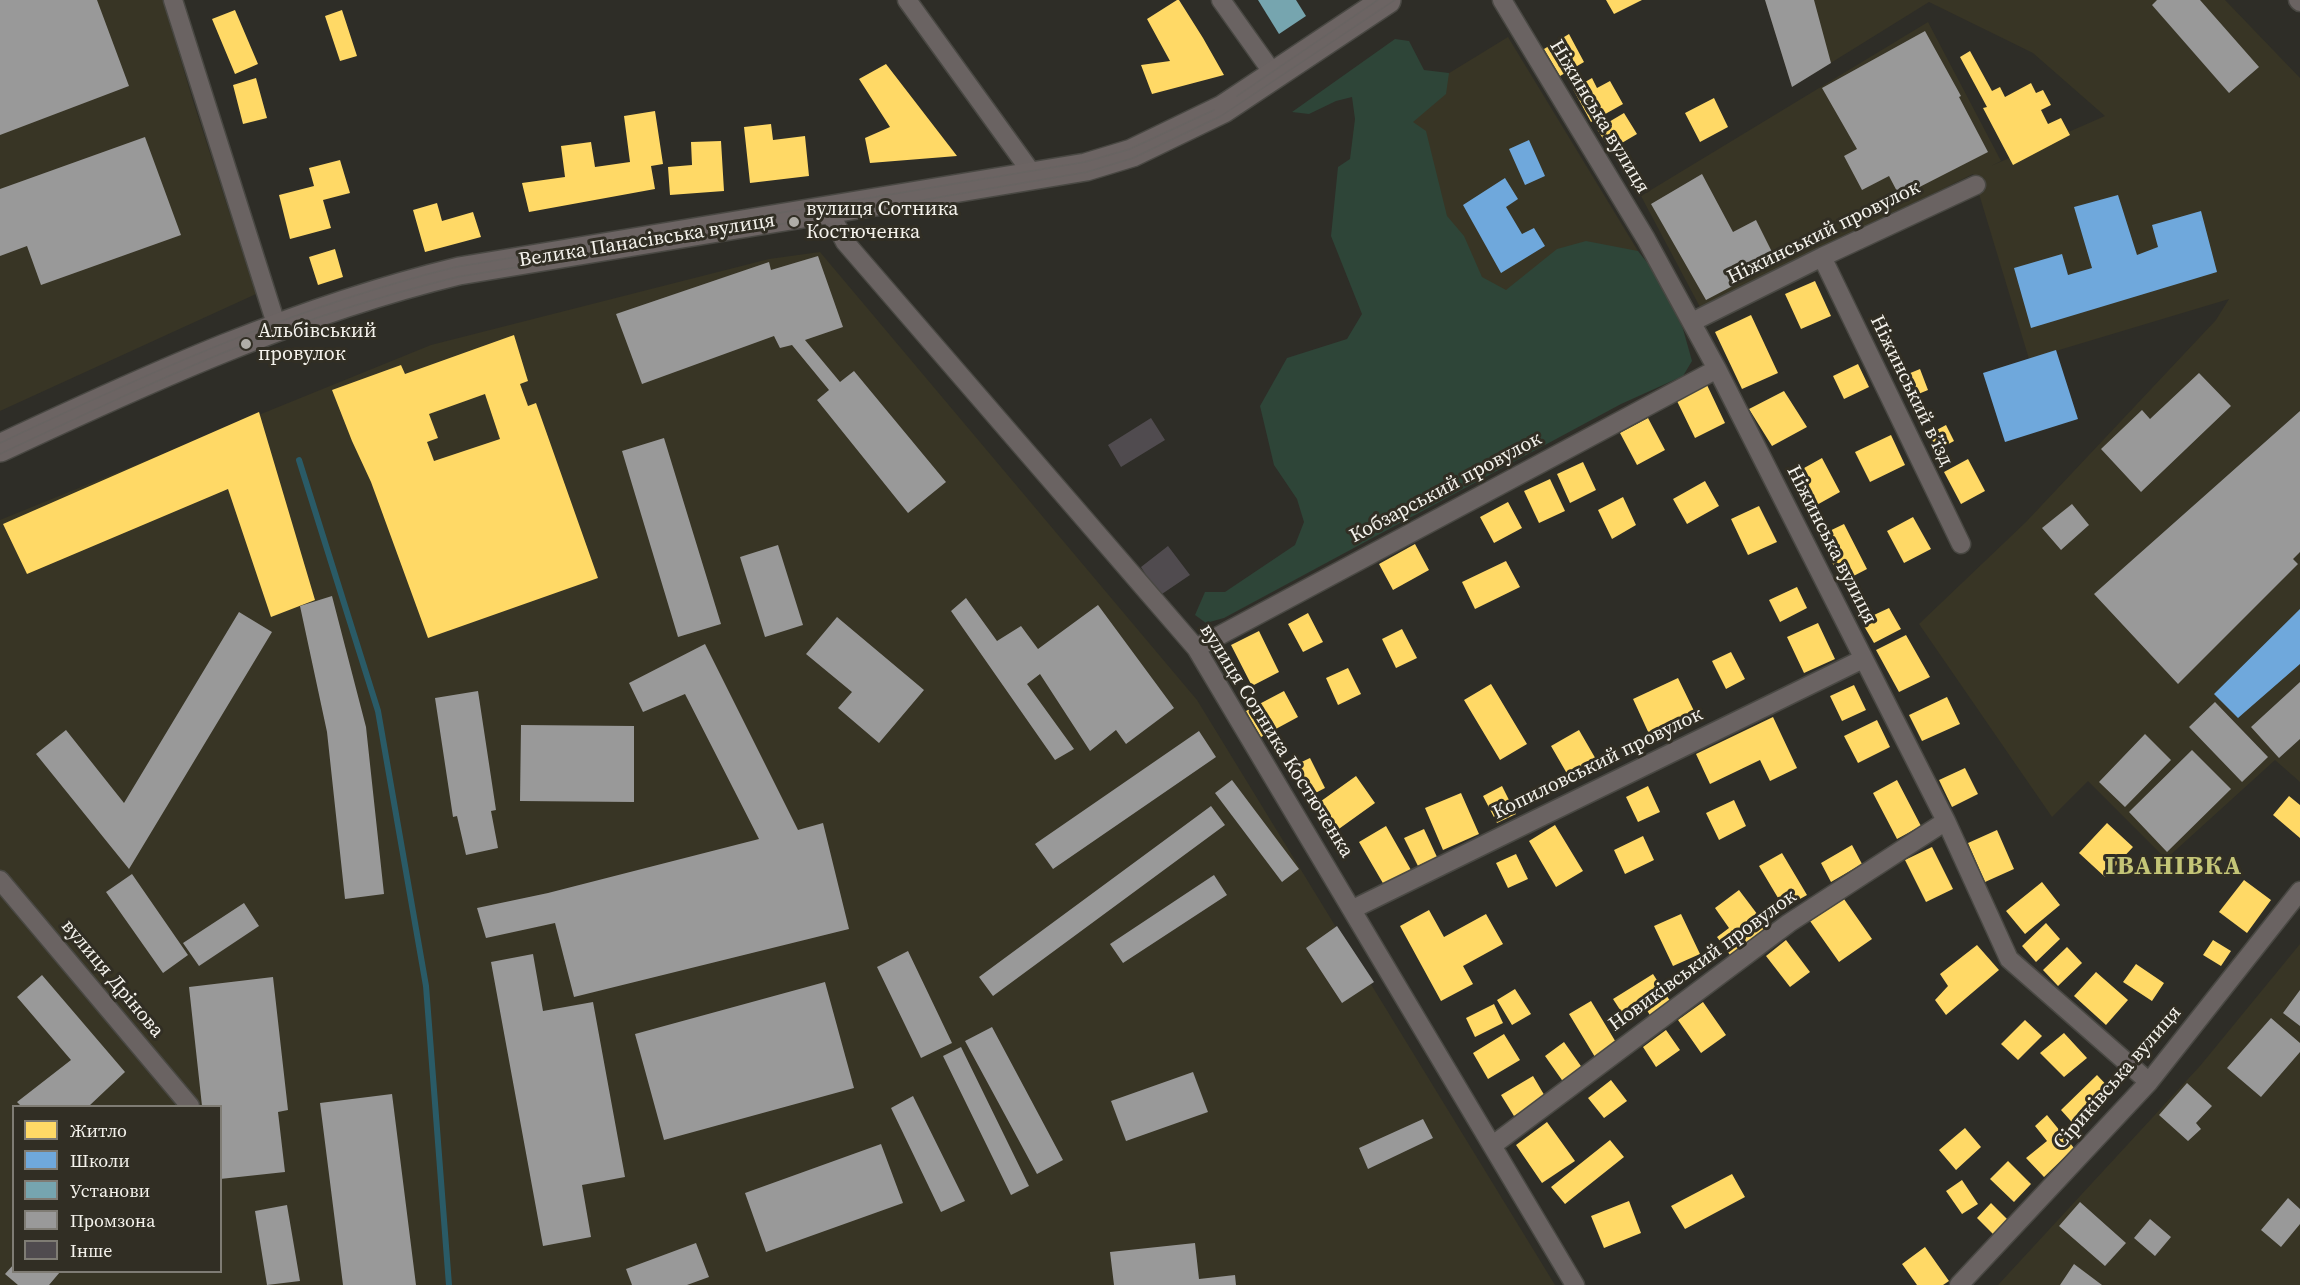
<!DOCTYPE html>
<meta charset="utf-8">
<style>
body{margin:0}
#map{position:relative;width:2300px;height:1285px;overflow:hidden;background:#2e2d27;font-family:"Source Serif 4",serif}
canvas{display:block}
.legend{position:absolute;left:12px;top:1105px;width:210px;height:168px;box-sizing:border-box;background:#312e24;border:2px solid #7f7c74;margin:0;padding:8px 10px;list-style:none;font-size:18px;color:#f4f2ec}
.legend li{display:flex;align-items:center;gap:12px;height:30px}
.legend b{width:30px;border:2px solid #7f7c74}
</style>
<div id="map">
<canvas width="2300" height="1285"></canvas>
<ul class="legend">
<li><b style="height:16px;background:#ffd966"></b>Житло</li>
<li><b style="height:16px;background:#6fa8dc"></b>Школи</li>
<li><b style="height:16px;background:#76a5af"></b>Установи</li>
<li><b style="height:16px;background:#999"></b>Промзона</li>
<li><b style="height:16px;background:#504b4f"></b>Інше</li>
</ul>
</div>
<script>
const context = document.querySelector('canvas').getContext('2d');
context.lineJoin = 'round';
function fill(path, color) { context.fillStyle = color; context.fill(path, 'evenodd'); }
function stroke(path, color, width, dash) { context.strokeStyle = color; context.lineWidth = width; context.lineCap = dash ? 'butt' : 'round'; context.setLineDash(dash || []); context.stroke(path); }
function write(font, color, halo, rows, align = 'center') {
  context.font = font + ' "Source Serif 4",serif'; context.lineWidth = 6; context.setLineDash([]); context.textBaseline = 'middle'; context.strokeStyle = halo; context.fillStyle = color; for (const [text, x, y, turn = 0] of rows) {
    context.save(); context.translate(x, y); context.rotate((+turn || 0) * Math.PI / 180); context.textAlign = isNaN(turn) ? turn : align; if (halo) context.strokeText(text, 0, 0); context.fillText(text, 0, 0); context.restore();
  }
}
fill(new Path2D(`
 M0,0h163l30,101 63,193 -256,117z
 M1765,0h460l75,78v704l-25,-22 -109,99 -78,-78 -36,36 -133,-193 107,-102 190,-202 13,-21 -200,60 -56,-185 -272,135 -60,-113 287,-174 73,139 -10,5 114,-50 -72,-63 -104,-51 -137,85z
 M1508,37l130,214 -155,95 -130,-214z
 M820,252l377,448 358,585h-1555v-765l431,-175 338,-86zM14,1106h206v166h-206z
 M2300,944v341h-302l202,-219z`), '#383525');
fill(new Path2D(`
 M1395,39l14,2 15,29 25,3 -3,21 -33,28 13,9 21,85 17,20 18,41 24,13 51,-41 29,-8 52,10 19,24 26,54 9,32 -9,15 -62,28 -397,214 -18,5 -11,-8 10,-23h20l70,-47 9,-23 -7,-23 -23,-34 -14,-59 27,-48 60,-19 15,-25 -31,-78 7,-69 12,-8 5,-40 -3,-22 -16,4 -27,13 -17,-2z`), '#2e4538');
fill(new Path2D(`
 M1177,0h2l24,38 21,37 -72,19 -11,-29 29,-4 -23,-42z
 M1606,0h36l-28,14z
 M235,10l23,54 -23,10 -23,-55z
 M342,10l15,46 -17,5 -15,-45z
 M1569,34l15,28 -24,14 -16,-27z
 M1970,51l22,40 8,-4 5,10 26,-14 5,10 7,-3 8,15 -10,5 7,14 13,-6 9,17 -57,30 -30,-57 4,-1 -27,-50z
 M886,64l71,92 -87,7 -5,-25 25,-11 -31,-48z
 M256,78l11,40 -24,6 -10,-39z
 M1592,78l5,10 13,-7 13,23 -32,18 -18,-33z
 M1714,98l14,29 -28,15 -15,-29z
 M655,111l8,53 -12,2 4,23 -126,23 -7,-29 43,-6 -4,-31 30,-4 4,25 35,-5 -6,-46z
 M1624,113l13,21 -27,16 -13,-21z
 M771,124l2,16 32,-4 4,40 -59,7 -6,-56z
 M721,141l3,50 -54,4 -2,-28 24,-2 -1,-23z
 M340,160l10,33 -27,7 8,28 -41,11 -11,-44 35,-9 -5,-18z
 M437,203l5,18 31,-9 8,25 -56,15 -12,-42z
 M335,249l8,28 -25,8 -9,-28z
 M1815,281l16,35 -30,13 -16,-35z
 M1751,315l27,58 -36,16 -27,-57z
 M514,335l14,46 -8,3 8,22 8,-3 62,175 -170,60 -57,-156 -19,-41 -20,-51 69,-25 4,9zM485,394l15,45 -66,22 -7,-19 11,-4 -9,-24z
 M1858,364l11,23 -25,12 -11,-23z
 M1920,369l8,21 -17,7 -8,-21z
 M1707,385l18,38 -30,15 -18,-37z
 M1784,391l23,36 -35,19 -23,-37z
 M259,412l56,188 -44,17 -43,-128 -201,85 -24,-50z
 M1648,418l17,32 -28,15 -17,-32z
 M1946,425l8,16 -17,9 -8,-16z
 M1891,435l14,30 -35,17 -15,-30z
 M1822,458l18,34 -34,19 -18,-34z
 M1968,459l17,32 -24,13 -17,-32z
 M1583,462l13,28 -26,13 -13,-29z
 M1550,479l15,32 -26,12 -15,-32z
 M1705,481l14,25 -32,18 -14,-25z
 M1623,497l13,28 -24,14 -14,-29z
 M1508,502l14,26 -28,15 -14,-26z
 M1759,506l18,36 -29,13 -17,-36z
 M1913,517l18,32 -27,14 -17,-32z
 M1844,524l23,45 -25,13 -23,-46z
 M1415,544l14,26 -36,20 -14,-26z
 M1506,561l14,26 -45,22 -13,-27z
 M1797,587l10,21 -27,14 -11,-22z
 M1889,608l12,21 -27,14 -13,-22z
 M1308,613l15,29 -20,10 -15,-28z
 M1818,623l17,36 -31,14 -17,-36z
 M1402,629l15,29 -21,10 -14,-29z
 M1259,631l20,41 -27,14 -21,-41z
 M1906,635l24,42 -31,15 -23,-42z
 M1731,652l14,27 -19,10 -14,-28z
 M1348,668l13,26 -23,11 -12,-27z
 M1678,678l17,35 -45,23 -17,-37z
 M1491,684l36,60 -27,16 -36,-60z
 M1854,685l12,25 -24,11 -12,-25z
 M1284,691l14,26 -37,20 -15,-26z
 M1947,697l13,27 -38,17 -13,-26z
 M1773,717l24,51 -27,13 -10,-21 -50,24 -14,-30z
 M1877,720l13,27 -32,16 -14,-27z
 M1579,730l22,38 -28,16 -22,-38z
 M1310,758l15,30 -21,11 -15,-31z
 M1965,768l13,26 -26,13 -13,-27z
 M1356,776l19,27 -39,28 -19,-27z
 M1897,780l24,46 -24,13 -24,-46z
 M1502,786l14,28 -19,9 -14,-27z
 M1648,786l12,26 -22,10 -12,-25z
 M1461,793l18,41 -36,16 -18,-42z
 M2289,796l11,9v33l-27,-23z
 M1734,800l12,26 -27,14 -13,-27z
 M2107,823l26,24 -28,30 -26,-24z
 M1555,825l28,46 -27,16 -27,-46z
 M1386,826l25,44 -27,15 -25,-43z
 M1424,829l13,28 -19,9 -14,-28z
 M1997,830l17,39 -29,13 -17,-39z
 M1643,836l11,24 -29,14 -11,-24z
 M1852,845l10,19 -31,18 -10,-19z
 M1932,847l21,42 -27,13 -21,-42z
 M1782,853l25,42 -23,13 -25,-42z
 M1516,854l12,25 -20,9 -12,-25z
 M2244,880l27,20 -24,33 -28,-21z
 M2042,882l18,23 -35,29 -19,-23z
 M1739,890l28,37 -37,28 -13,-18 12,-9 -14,-20z
 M1844,899l28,40 -33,23 -29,-41z
 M1429,910l15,27 42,-23 17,30 -40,22 10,18 -32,17 -41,-75z
 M1681,914l19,40 -27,12 -19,-40z
 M2046,923l14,16 -24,23 -14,-16z
 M1786,940l24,32 -20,15 -24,-31z
 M2213,940l18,11 -10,15 -18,-11z
 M1977,945l22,25 -53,45 -11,-15 13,-14 -8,-12z
 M2067,947l15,16 -24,23 -15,-16z
 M2136,964l28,19 -12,18 -29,-19z
 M2096,972l32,28 -22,25 -32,-29z
 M1653,974l19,30 -21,13 -6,-10 -19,12 -13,-20z
 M1515,989l16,25 -19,11 -15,-25z
 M1591,1001l26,43 -22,13 -26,-43z
 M1703,1002l23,33 -25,18 -23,-33z
 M1494,1004l9,19 -28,14 -9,-19z
 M2025,1020l17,16 -24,24 -17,-16z
 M1666,1030l14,20 -24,17 -13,-20z
 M2064,1033l23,25 -23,19 -24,-24z
 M1504,1034l16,26 -32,19 -15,-26z
 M1564,1042l19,27 -19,14 -19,-27z
 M2097,1075l17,18 -36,36 -17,-19z
 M1533,1076l13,22 -32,18 -13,-21z
 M1611,1080l16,21 -23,17 -16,-20z
 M2047,1115l27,33 -30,29 -18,-19 21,-17 -12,-15z
 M1547,1122l28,39 -33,22 -26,-38z
 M1965,1128l16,19 -25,23 -17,-20z
 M1610,1140l14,17 -59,47 -14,-17z
 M2008,1161l23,23 -17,18 -24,-23z
 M1732,1174l13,23 -60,32 -14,-23z
 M1962,1180l16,24 -16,10 -16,-23z
 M1629,1201l12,32 -37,15 -13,-32z
 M1991,1203l19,19 -14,15 -19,-19z
 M1925,1247l24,34 -6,4h-26l-15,-21z`), '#ffd966');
fill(new Path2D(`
 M1529,140l16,36 -20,9 -16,-36z
 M1505,178l13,21 -12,8 16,27 12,-6 11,18 -44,27 -38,-68z
 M2118,195l19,60 21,-8 -6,-22 49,-14 16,61 -186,56 -17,-60 48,-14 6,21 24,-7 -18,-61z
 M2056,350l22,69 -73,23 -22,-69z
 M2300,609v55l-62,54 -24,-24z`), '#6fa8dc');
fill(new Path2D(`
 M1258,0h38l10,16 -27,18z`), '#76a5af');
fill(new Path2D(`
 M0,0h97l32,86 -129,49z
 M1765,0h49l17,63 -39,24z
 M2157,0h43l59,67 -30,26 -77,-88z
 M1925,31l36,65 -2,1 29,55 -88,45 -11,-21 -27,14 -18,-34 13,-7 -35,-61z
 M145,137l36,98 -140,50 -14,-39 -27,10v-67z
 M1702,174l31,58 23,-12 18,36 -33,18 3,6 -38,20 -55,-96z
 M818,256l25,71 -38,13 35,42 14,-11 92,111 -38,31 -91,-113 12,-10 -37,-45 -12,3 -6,-12 -132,48 -26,-70 153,-52 2,8z
 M2199,373l32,33 -90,86 -40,-43 41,-39 8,9z
 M2300,411v141l-7,7 5,5 -120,120 -84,-90z
 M664,438l57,186 -43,13 -56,-186z
 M2072,504l17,21 -28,25 -19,-22z
 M778,545l25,80 -38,12 -25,-80z
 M332,596l34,131 18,167 -39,5 -18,-167 -27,-126z
 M966,598l31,43 24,-15 17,23 60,-44 76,103 -48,36 -10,-14 -26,21 -50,-77 -13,10 47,65 -19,11 -104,-149z
 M239,612l33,20 -143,237 -93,-115 30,-24 58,73z
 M837,617l87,73 -45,53 -41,-35 14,-16 -46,-38z
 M705,644l93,186 25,-7 26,106 -275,68 -19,-74 -69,15 -9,-30 71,-15 211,-54 -74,-145 -42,18 -14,-29z
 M2300,682v57l-21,19 -28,-31z
 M478,691l18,119 -5,1 7,37 -32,7 -9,-39 -4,1 -18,-119z
 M2215,702l53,55 -26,25 -53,-55z
 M521,725l113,1v76l-114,-1z
 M1199,731l17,26 -163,112 -18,-25z
 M2145,734l26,26 -46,47 -26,-25z
 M2192,750l39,39 -64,63 -38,-40z
 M1232,780l67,89 -17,13 -67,-89z
 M1211,806l14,19 -232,171 -14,-19z
 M132,874l56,81 -25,18 -57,-81z
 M1214,875l13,20 -104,68 -13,-19z
 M244,903l15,23 -60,40 -16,-23z
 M1337,926l37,56 -32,21 -36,-55z
 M908,951l44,92 -31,15 -44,-91z
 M533,954l10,57 50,-9 32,175 -43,8 9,52 -48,9 -52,-284z
 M42,975l83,97 -36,34h-68l-4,-4 54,-42 -54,-63z
 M273,977l15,133 -10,2 7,60 -65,7v-73h-18l-13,-119z
 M825,982l29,106 -190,52 -29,-106z
 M2300,990v36l-17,-13z
 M2271,1018l29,25v9l-39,45 -34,-29z
 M992,1027l71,133 -26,14 -72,-133z
 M961,1047l68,139 -18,9 -68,-139z
 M1193,1072l15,40 -82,29 -15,-40z
 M2187,1083l25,23 -16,17 5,6 -13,12 -29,-26z
 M392,1094l24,191h-73l-23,-182z
 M913,1096l52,105 -24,11 -50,-104z
 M1423,1119l10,19 -65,31 -9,-21z
 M881,1144l22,59 -137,49 -21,-59z
 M2288,1198l12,11v15l-19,23 -20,-17z
 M2080,1202l46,41 -21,23 -46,-40z
 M287,1205l13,76 -33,4 -12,-74z
 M2150,1219l21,18 -16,19 -21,-18z
 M696,1243l13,34 -22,8h-55l-6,-16z
 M1195,1243l4,36 36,-4 1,10h-122l-4,-33z
 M14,1264v8h46l-11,13h-31l-13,-11z
 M2074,1264l28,21h-42z`), '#999');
stroke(new Path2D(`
 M299,460l79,251 48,275 23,299`), '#2a5b67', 6);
fill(new Path2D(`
 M1151,418l14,22 -44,27 -13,-22z
 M1168,546l22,29 -31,21 -18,-29z`), '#504b4f');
const street = new Path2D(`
 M173,0l104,327
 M907,0l127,176
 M1221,0l54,76
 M1502,0l144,239 71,130 229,452 63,138 140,123
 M2298,0l2,2
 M829,211l16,31 351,406 379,637
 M1822,257l139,287
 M1692,322l130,-65 154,-72
 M1196,648l521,-279
 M0,880l190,226
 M1353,909l510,-250
 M1493,1145l296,-222 157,-102
 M1959,1285l190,-203 151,-191`);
const secondary = new Path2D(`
 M0,448c149,-70 298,-138 459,-177l627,-104 46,-14 91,-44 164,-109`);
stroke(street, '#494843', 21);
stroke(secondary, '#494843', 30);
stroke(street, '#6a6362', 18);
stroke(secondary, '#6c6463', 27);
stroke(new Path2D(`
 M1237,96l141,-96
 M0,443c148,-70 296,-137 456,-176l629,-105 45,-13 84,-39
 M0,454c81,-38 162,-77 245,-110 69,-27 140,-49 212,-67l337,-55 293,-50 46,-14 88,-42 174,-116`), '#686462', 1.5);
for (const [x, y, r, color] of [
 [794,222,6,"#afada7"],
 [246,344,6,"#afada7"]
]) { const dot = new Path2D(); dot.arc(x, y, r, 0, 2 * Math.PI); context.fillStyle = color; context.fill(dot); stroke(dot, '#312e24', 2); }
write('20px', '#f4f2ec', '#312e24', [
 ["Ніжинська вулиця",1599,117,59],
 ["Ніжинський провулок",1824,233,-26],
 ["Велика Панасівська вулиця",647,241,-9],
 ["Ніжинський в’їзд",1911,391,64],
 ["Кобзарський провулок",1446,488,-28],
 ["Ніжинська вулиця",1831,545,63],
 ["вулиця Сотника Костюченка",1276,741,58],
 ["Копиловський провулок",1598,764,-26],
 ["Новиківський провулок",1703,961,-36],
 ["вулиця Дрінова",112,979,50],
 ["Сіриківська вулиця",2118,1078,-49]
]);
write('20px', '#f4f2ec', '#312e24', [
 ["вулиця Сотника",806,210],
 ["Костюченка",806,233],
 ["Альбівський",258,332],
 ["провулок",258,355]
], 'left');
context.letterSpacing = '1.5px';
write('bold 26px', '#c4c577', '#312e24', [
 ["ІВАНІВКА",2174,867]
]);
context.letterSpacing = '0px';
</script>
